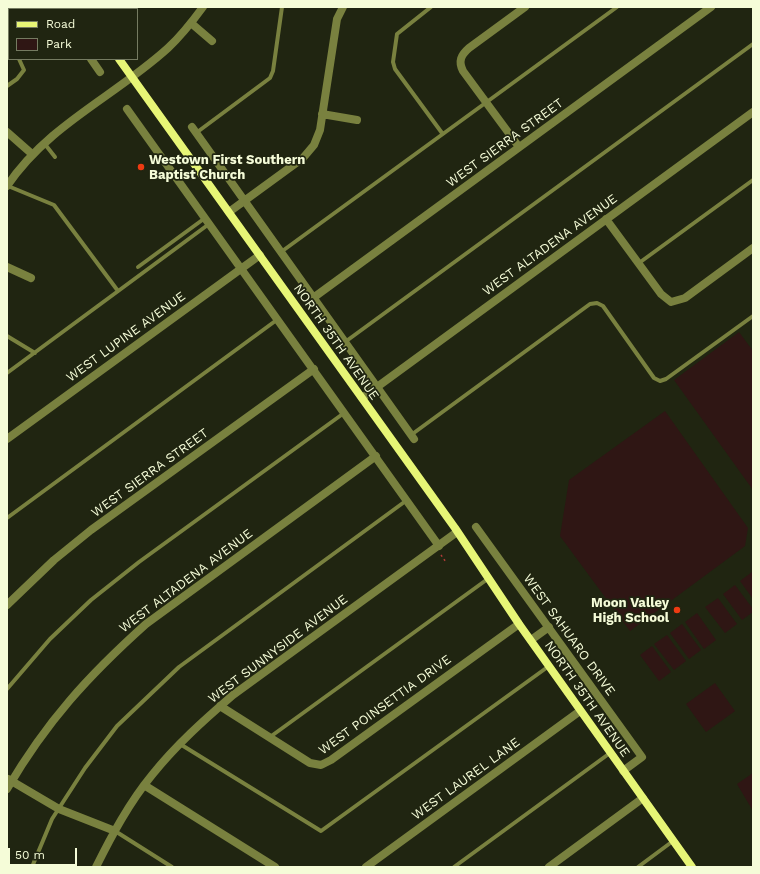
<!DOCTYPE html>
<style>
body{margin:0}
#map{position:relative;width:760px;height:874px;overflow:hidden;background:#202511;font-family:"Work Sans",sans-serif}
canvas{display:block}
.frame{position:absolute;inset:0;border:8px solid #f5fcd8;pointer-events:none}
.legend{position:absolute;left:8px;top:8px;width:130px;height:52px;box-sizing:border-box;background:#202511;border:1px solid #757b61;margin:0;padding:5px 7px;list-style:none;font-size:12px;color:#f5fcd8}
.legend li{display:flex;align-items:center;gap:8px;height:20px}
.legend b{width:20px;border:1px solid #757b61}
.scale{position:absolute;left:8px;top:848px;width:69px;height:18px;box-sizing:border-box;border:2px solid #f5fcd8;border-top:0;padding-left:5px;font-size:12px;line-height:14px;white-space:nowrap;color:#f5fcd8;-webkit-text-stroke:3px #202511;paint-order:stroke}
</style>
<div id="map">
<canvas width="760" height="874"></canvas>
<div class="frame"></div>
<ul class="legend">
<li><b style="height:5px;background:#e7f576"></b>Road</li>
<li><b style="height:11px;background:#2f1614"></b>Park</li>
</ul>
<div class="scale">50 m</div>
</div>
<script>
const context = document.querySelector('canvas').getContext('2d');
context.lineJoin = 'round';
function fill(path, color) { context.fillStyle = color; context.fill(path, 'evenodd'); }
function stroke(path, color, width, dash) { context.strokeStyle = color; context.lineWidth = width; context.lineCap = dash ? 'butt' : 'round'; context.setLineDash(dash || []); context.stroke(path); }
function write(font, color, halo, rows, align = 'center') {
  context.font = font + ' "Work Sans",sans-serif'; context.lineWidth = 3.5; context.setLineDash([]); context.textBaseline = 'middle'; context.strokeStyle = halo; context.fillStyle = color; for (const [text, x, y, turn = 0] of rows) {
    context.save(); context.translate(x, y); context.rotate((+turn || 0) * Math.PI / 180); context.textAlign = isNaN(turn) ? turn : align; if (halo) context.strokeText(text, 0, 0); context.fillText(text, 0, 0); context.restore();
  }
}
fill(new Path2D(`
 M739,332l14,19v139l-79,-110z
 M665,411l83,117 -3,18 -115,85 -70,-95 9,-56z
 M752,572l1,1v26l-13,-18z
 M735,585l18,24v3l-11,8 -19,-26z
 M718,598l19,26 -12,9 -20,-26z
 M697,613l19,27 -12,9 -19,-27z
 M682,624l19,26 -12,9 -19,-26z
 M667,635l19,26 -12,9 -20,-26z
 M652,646l19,26 -12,9 -19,-26z
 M715,683l20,28 -29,21 -20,-28z
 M753,773v38l-16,-27z`), '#2f1614');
stroke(new Path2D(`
 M441,555l5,7`), '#b03b38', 1.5, [2, 3]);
stroke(new Path2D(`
 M431,7l-34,27 -4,28 2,7 47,64
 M7,86l10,-7 7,-9 -5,-11
 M196,133l74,-55 3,-7 9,-64
 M44,143l11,14
 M8,186l46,19 64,86
 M281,252l336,-245
 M639,263l114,-83
 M138,267l67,-49
 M7,336l28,17
 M345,342l408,-298
 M7,373l202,-149
 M411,435l179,-131 7,-1 6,3 51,72 6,3 6,-2 87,-63
 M7,518l271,-199
 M7,689l43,-50 41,-39 48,-38 205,-149
 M270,737l219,-159
 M180,744l141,87 228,-165
 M115,831l57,36
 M32,867l20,-48 33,-51 32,-42 62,-59 228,-167
 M454,867l156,-114
 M638,867l35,-26`), '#79813f', 4);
stroke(new Path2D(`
 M54,7l1,2
 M105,7l1,2
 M191,23l21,18
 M91,59l9,13
 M127,109l312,437
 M322,114l35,6
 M192,127l222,312
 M7,132l25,22
 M519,147l-56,-76c-5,-10 -2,-16 6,-23l56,-41
 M229,212l74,-54 11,-13 6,-15 17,-111 6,-12
 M606,219l55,75 10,8 14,-4 68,-50
 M7,267l24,11
 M313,298l398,-291
 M362,398l391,-286
 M7,439l253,-184
 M476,527l166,230 -19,14
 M7,605l47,-45 37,-30 223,-161
 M531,640l18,-13
 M220,706l90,57 11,2 10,-5 188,-136
 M8,779l51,30 56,22
 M144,785l131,82
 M7,789c40,-68 81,-113 139,-165l230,-168
 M96,867c16,-32 33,-64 56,-92 24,-30 52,-55 81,-80l224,-163
 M366,867l214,-156
 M549,867l94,-69`), '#79813f', 8);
stroke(new Path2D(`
 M7,186c42,-62 107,-89 161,-138 13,-12 24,-26 35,-41`), '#79813f', 8);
stroke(new Path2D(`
 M82,7l1,2
 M119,59l336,469 64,96 173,243`), '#e7f576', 8);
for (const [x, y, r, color] of [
 [141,167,4,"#ee3b12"],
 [677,610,4,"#ee3b12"]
]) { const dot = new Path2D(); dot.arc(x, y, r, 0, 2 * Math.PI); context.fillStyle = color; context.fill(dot); stroke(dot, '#202511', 1.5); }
write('13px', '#f5fcd8', '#202511', [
 ["WEST SIERRA STREET",505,143,-36],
 ["WEST ALTADENA AVENUE",550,245,-36],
 ["WEST LUPINE AVENUE",126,337,-36],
 ["NORTH 35TH AVENUE",336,342,55],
 ["WEST SIERRA STREET",150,473,-36],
 ["WEST ALTADENA AVENUE",186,581,-37],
 ["WEST SAHUARO DRIVE",569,635,54],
 ["WEST SUNNYSIDE AVENUE",278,649,-37],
 ["NORTH 35TH AVENUE",587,699,55],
 ["WEST POINSETTIA DRIVE",385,705,-36],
 ["WEST LAUREL LANE",466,779,-36]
]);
write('bold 13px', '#f5fcd8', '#202511', [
 ["Westown First Southern",149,160],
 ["Baptist Church",149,175],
 ["Moon Valley",669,603,"right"],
 ["High School",669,618,"right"]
], 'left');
</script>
